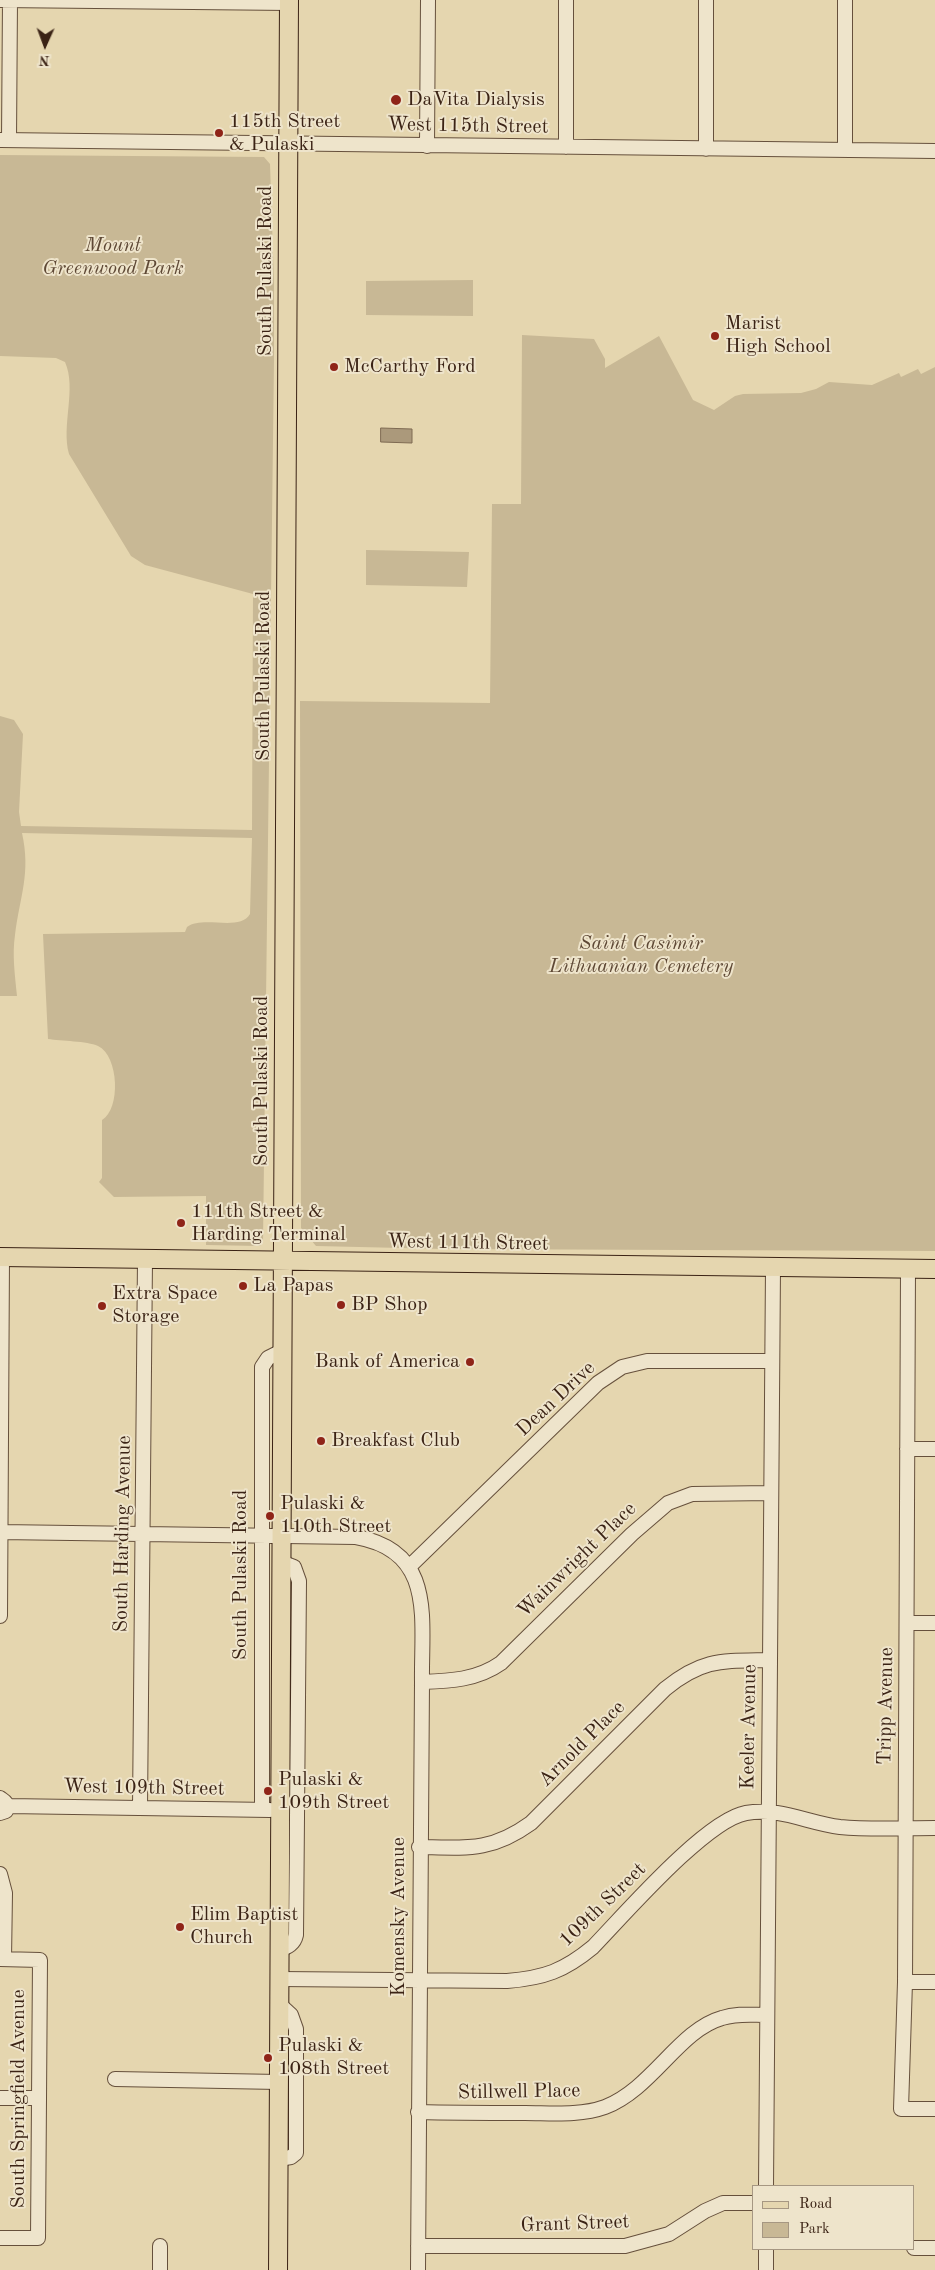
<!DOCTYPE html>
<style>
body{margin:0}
#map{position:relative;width:935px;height:2270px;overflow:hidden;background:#e5d6af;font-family:"Old Standard TT",serif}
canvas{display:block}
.legend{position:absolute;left:752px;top:2185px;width:162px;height:65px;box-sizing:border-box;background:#eee4cb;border:1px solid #a69782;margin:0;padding:6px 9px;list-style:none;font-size:15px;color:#3b2315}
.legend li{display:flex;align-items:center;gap:10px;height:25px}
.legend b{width:25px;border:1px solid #a69782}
.north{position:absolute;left:20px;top:20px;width:50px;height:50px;-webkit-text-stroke:4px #eee4cb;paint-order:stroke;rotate:182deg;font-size:14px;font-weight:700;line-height:20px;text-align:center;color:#3b2315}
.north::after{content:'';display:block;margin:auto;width:18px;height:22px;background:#3b2315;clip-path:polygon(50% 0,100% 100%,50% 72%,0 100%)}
</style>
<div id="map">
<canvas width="935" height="2270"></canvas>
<ul class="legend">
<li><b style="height:6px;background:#e5d6af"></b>Road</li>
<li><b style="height:14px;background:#c8b895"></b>Park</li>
</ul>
<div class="north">N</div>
</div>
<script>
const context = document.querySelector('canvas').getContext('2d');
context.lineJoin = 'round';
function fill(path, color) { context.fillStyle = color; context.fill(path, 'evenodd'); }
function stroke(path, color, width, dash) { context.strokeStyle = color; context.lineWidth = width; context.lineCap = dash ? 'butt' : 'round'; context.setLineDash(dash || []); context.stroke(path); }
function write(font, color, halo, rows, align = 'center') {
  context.font = font + ' "Old Standard TT",serif'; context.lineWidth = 4; context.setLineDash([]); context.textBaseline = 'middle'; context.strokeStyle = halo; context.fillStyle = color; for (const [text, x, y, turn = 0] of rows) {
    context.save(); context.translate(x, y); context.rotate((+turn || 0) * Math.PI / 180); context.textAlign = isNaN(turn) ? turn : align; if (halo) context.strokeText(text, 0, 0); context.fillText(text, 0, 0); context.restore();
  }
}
fill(new Path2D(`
 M0,155l264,2 6,7 4,119v77l-11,881 -3,5 -54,-1v-49l-92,1 -15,-15 3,-4v-58c19,-11 17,-64 -4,-74 -11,-5 -37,-5 -50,-7l-5,-105 142,-2 2,-5c16,-12 53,5 63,-13l2,-76 -230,-5c9,41 -2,62 -7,102 -3,20 0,40 2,61h-17v-280l14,4 9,14 -4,78 2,14 231,4 1,-236 -108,-29 -14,-9 -62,-102c-8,-29 8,-65 -4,-92l-9,-4 -56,-2z
 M473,280v36l-107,-1v-34z
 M522,335l72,4 11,20v9l54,-32 34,64 21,10 21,-14 8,-2 58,-1 15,-4 13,-7 43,3 27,-12 2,4 17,-8 3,5 14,-7v884l-490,-2 -129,-3 -15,-18 -1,-527 190,2 2,-199h29z
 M366,550l103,2 -2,35 -101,-2z`), '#c8b895');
const water = new Path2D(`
 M381,428l31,1v14l-31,-1z`);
fill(water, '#ab997b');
stroke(water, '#7e6a52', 1);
const minor = new Path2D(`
 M0,0l289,3
 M0,140l935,11
 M9,140l1,-140
 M427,146l1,-146
 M566,147v-147
 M706,149v-149
 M845,150v-150
 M908,1269l-3,713 -4,127h34
 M907,1449h28
 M0,1532l356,5c80,14 65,82 66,145l-4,588
 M410,1566l188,-183 24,-16 25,-6h125
 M0,1616l2,-359
 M907,1623h28
 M422,1682c28,-1 55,-2 79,-19l131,-129 36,-31 24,-9 79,-1
 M0,1798c4,3 10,5 6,13l-6,2
 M8,1806l262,4
 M140,1808l5,-549
 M262,1810v-443l6,-9 14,-7
 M419,1847c47,1 72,5 112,-24l134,-134c38,-31 58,-28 105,-29
 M0,1874l5,19 -1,66
 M279,1950c9,-3 15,-6 17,-15l3,-354 -5,-14 -13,-5
 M0,1959l40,1 -2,278h-38
 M279,1979l228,2c37,-3 57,-10 86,-34 31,-32 113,-127 153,-134 33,-6 62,10 94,14 31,3 64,1 95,1
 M905,1982h30
 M115,2079l164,3
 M0,2098h39
 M418,2112c36,1 72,1 107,1 26,0 55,3 80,-6 47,-18 74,-77 117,-89 15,-5 30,-3 45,-3
 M279,2159l12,-2 5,-4v-124l-5,-14 -12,-11
 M766,2186l7,-918
 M160,2246v24
 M418,2246h207l44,-12 36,-23 18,-8h31
 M914,2248h21
 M766,2270v-21`);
const major = new Path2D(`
 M0,1257l935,12
 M278,2270l11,-2270`);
stroke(minor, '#66503c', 16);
stroke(major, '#3b2315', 20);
stroke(minor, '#eee4cb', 14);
stroke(major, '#e5d6af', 18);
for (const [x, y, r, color] of [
 [396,100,6,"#8f2418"],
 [219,133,5,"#8f2418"],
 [715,336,5,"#8f2418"],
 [334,367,5,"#8f2418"],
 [181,1223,5,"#8f2418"],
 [243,1286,5,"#8f2418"],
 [341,1305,5,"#8f2418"],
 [102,1306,5,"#8f2418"],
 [470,1362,5,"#8f2418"],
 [321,1441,5,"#8f2418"],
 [270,1516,5,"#8f2418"],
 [268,1791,5,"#8f2418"],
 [180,1927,5,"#8f2418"],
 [268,2058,5,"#8f2418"]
]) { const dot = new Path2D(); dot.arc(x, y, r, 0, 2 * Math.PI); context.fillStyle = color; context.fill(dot); stroke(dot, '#eee4cb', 2); }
write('20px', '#3b2315', '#eee4cb', [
 ["DaVita Dialysis",407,100],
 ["115th Street",229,122],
 ["& Pulaski",229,145],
 ["Marist",725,324],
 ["High School",725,347],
 ["McCarthy Ford",344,367],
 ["111th Street &",191,1212],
 ["Harding Terminal",191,1235],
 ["La Papas",253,1286],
 ["Extra Space",112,1294],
 ["Storage",112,1317],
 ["BP Shop",351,1305],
 ["Bank of America",460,1362,"right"],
 ["Breakfast Club",331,1441],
 ["Pulaski &",280,1504],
 ["110th Street",280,1527],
 ["Pulaski &",278,1780],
 ["109th Street",278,1803],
 ["Elim Baptist",190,1915],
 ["Church",190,1938],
 ["Pulaski &",278,2046],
 ["108th Street",278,2069]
], 'left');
write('20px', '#3b2315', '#eee4cb', [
 ["West 115th Street",468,126,1],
 ["South Pulaski Road",266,271,-90],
 ["South Pulaski Road",264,676,-90],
 ["South Pulaski Road",262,1081,-90],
 ["West 111th Street",468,1243,1],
 ["Dean Drive",556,1399,-43],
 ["South Harding Avenue",123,1534,-89],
 ["Wainwright Place",577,1560,-44],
 ["South Pulaski Road",241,1575,-90],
 ["Tripp Avenue",886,1706,-89],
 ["Keeler Avenue",749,1727,-89],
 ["Arnold Place",582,1744,-45],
 ["West 109th Street",144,1788,1],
 ["109th Street",603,1905,-44],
 ["Komensky Avenue",399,1917,-90],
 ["Stillwell Place",519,2092,-1],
 ["South Springfield Avenue",19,2099,-90],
 ["Grant Street",575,2224,-2]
]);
write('italic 20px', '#5e4835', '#eee4cb', [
 ["Mount",113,246],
 ["Greenwood Park",113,269],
 ["Saint Casimir",641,944],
 ["Lithuanian Cemetery",641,967]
]);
</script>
